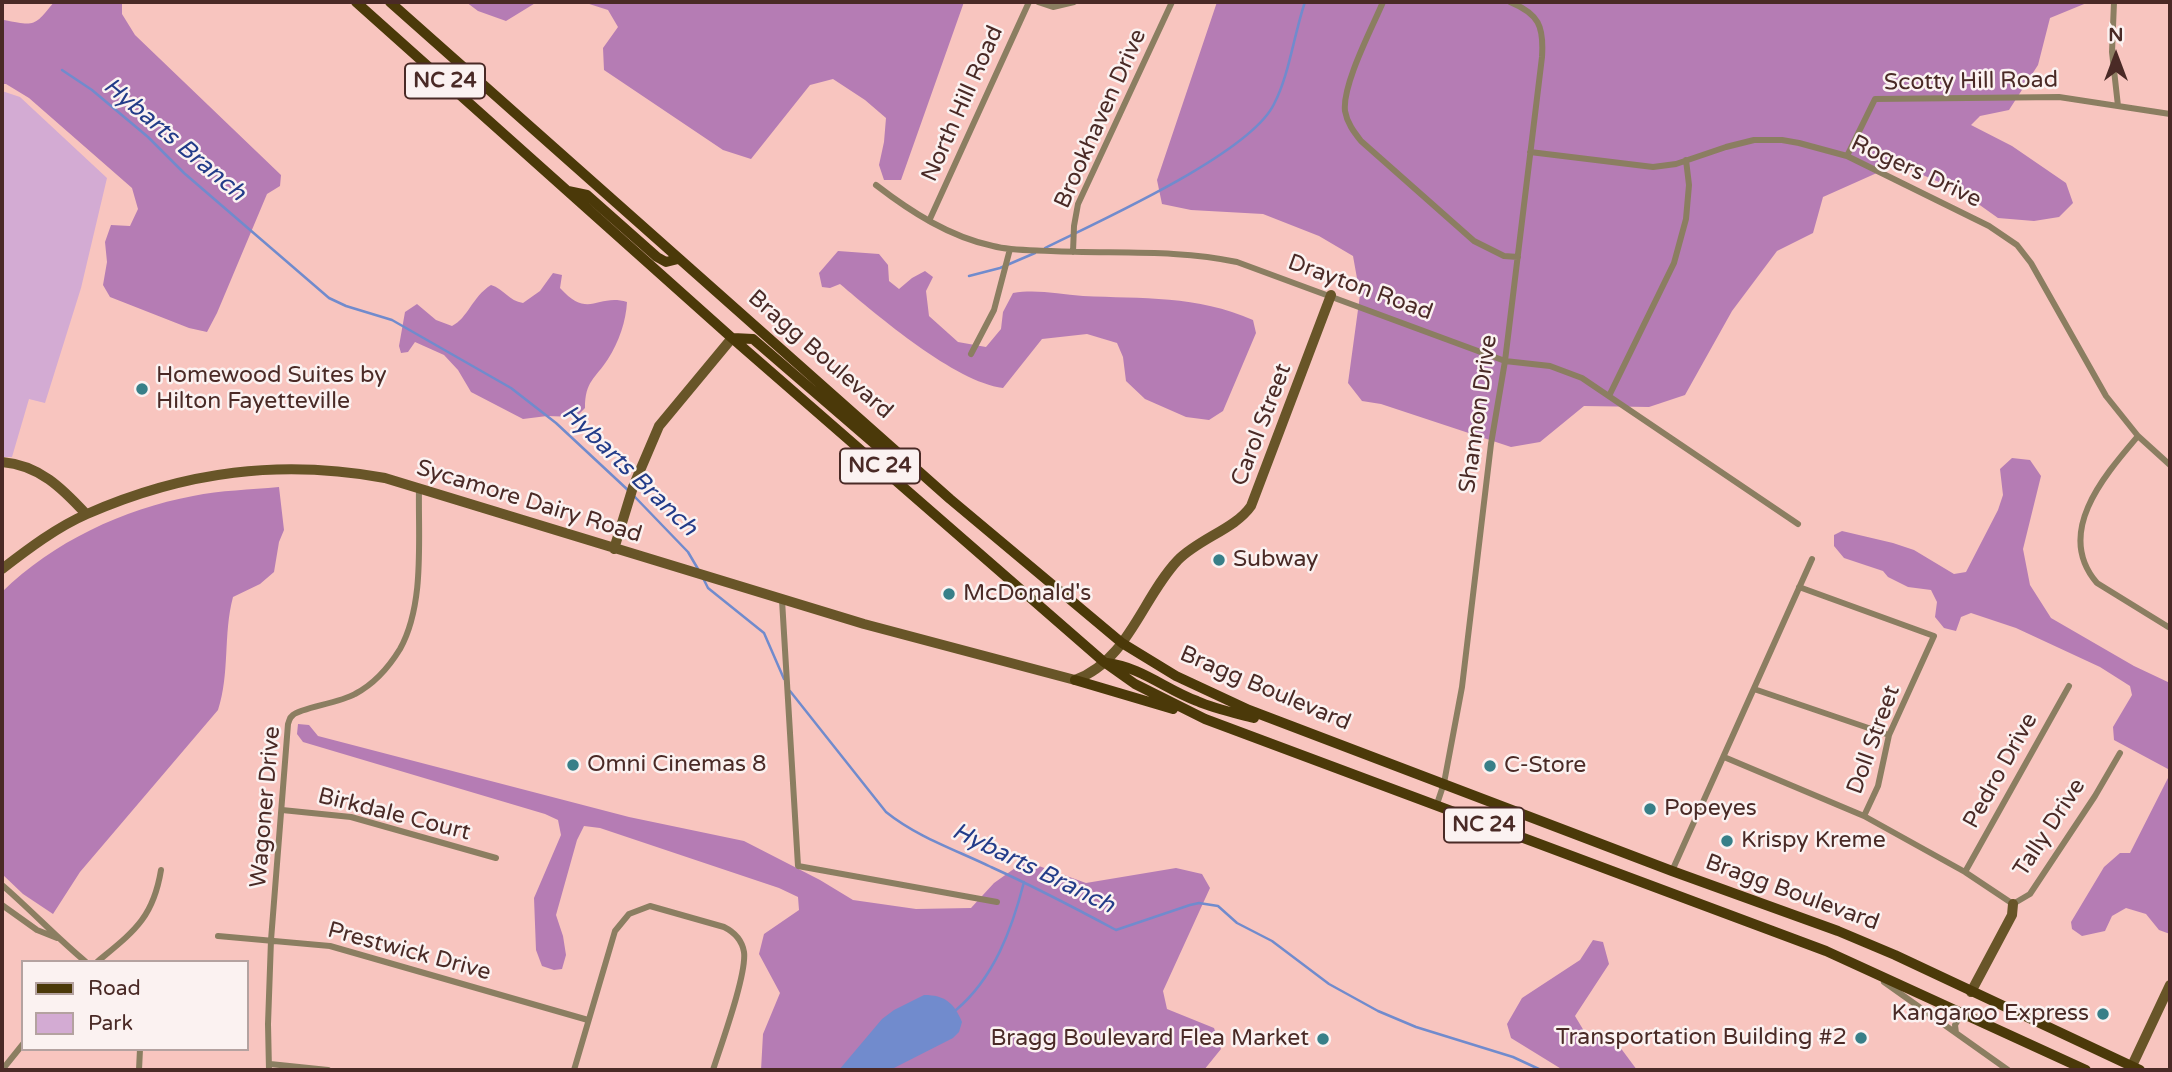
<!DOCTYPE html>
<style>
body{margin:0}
#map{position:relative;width:2172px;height:1072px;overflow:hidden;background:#f8c5bf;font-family:"Varela Round",sans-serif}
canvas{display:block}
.frame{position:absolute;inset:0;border:4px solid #4a2a26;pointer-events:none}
.legend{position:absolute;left:21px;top:960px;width:228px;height:91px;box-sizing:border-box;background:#fbf2f1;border:2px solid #b4a2a0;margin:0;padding:9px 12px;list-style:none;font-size:21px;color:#4a2a26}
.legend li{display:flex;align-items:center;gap:14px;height:35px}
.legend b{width:35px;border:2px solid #b4a2a0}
.north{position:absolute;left:2081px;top:21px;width:70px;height:70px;-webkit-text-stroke:5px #fbf2f1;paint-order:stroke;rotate:0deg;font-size:19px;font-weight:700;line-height:28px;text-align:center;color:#4a2a26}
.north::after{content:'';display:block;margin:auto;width:24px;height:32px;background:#4a2a26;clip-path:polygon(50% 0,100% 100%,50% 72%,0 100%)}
</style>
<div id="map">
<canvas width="2172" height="1072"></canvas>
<div class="frame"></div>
<ul class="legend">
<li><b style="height:9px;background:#4b3909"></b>Road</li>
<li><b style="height:19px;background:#d3abd3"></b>Park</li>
</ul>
<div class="north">N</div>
</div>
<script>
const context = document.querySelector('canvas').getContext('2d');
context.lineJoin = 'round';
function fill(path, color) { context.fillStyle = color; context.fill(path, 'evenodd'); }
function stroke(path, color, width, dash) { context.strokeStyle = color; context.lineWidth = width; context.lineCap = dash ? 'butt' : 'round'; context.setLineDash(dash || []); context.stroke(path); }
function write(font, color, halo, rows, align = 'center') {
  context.font = font + ' "Varela Round",sans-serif'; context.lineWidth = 5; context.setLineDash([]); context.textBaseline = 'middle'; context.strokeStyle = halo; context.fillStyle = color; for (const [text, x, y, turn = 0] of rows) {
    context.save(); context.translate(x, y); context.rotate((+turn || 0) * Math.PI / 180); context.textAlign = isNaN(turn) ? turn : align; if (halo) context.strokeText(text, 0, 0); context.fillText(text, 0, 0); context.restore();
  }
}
fill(new Path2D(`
 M2,91l18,6 87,81 -26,110 -36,115 -16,-4 -17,58h-10z`), '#d3abd3');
fill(new Path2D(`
 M54,2h68v12l13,21 146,140 -1,11 -13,8 -50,119 -10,19 -18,-4 -79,-31 -7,-12 4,-23 -2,-20 6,-17 19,1 8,-17 -6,-21 -103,-90 -23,-14h-4v-62l2,-2c31,6 30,7 50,-18z
 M466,2h71l-31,19 -28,-10z
 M583,2h381l-63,178h-17l-5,-15 5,-23 2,-24 -21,-18 -32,-21 -23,6 -59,74 -28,-9 -119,-80 -1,-22 15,-21 -10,-17z
 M1217,2h872l-39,16 -12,47 -29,45 -29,6 -9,9 41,21 54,37 7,20 -14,14 -25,4 -36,-3 -38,-27 -63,-27 -74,33 -10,36 -36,18 -45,60 -47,84 -36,12 -65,-1 -44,36 -29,5 -130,-43 -19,-3 -14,-18 12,-88 -7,-39 -34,-20 -56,-22 -72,-4 -29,-6 -5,-24z
 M838,251l41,3 9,11 1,16 10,8 13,-11 13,-7 8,6 -7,14 3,25 29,26 28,5 15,-18 2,-17 10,-19c23,-4 46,1 70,3 59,3 114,-1 170,24l3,13 -33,78 -14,9 -23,-3 -41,-18 -19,-18 -3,-24 -6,-14 -30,-9 -45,5 -39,49c-48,-6 -125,-72 -163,-104l-10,4 -8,-1 -3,-14z
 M553,273l9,2 -2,13c29,32 37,5 67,14 -1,19 -8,40 -19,57 -13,20 -23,22 -23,49l-9,9 -29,-1 -24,3 -52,-27 -13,-22 -14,-15 -29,-13 -7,10 -7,1 -2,-7 6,-34 12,-8 19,16 16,6c16,-8 20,-29 39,-41 13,4 18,16 32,18l17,-12z
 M2012,458l18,2 11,16 -18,73 7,36 21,33 83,48 36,17v251l-11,-4 -13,-16 -20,-6 -14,8 -7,15 -23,5 -10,-7 -1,-7 33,-55 16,-14h10l38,-75v-9l-54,-29 -1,-13 19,-32 -2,-9 -30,-19 -84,-39 -45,-15 -10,4 -5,14 -12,-3 -9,-11 2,-15 -6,-12 -23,-3 -20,-10 -5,-6 -39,-13 -10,-12v-11l8,-4 51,12 21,7 40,24 12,-2 32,-62 5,-15 -3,-26z
 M279,487l5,43 -5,12 -5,30 -14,12 -27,13c-10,37 -3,77 -15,113l-138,162 -27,42 -30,-20 -21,-20v-282c51,-50 121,-83 191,-96 28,-6 57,-6 86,-9z
 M298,724l11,1 9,11 311,81 115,24 76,39 33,20 63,9 55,-1 23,-25 31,-22 61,22 90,-15 26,6 8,14 -47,103 4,18 47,19 7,21 -17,21h-443l2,-36 17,-41 -21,-39 5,-20 35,-24 -1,-13 -19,-9 -179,-60 -16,-2 -7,14 -21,75 7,21 3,19 -4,14 -8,1 -12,-4 -6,-16 -2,-52 27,-63 -3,-15 -13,-6 -242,-72 -6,-8z
 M1593,940l10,2 6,22 -34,52 12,20 27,3 23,31h-74l-52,-32 -4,-14 15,-26 58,-38z`), '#b57cb4');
fill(new Path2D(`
 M924,995c21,0 30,8 38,27l-3,10 -6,6 -63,32h-51l43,-51 12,-9z`), '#718bcd');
stroke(new Path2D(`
 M62,70l30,20 56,47 36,36 145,125 17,8 46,14 119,68 45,35 73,68
 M1045,248c52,-26 205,-94 229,-144 15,-28 20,-70 31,-102
 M969,276l31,-8 35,-15
 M634,496l54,56 10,17
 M703,578l5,10 56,45 20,46
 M790,691l96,121c31,25 70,38 105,55 42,19 84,41 125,63l74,-25 9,-2 19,3 19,17 35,18 57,43 49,27 38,16 97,30 28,13
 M956,1010c38,-32 56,-81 68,-128`), '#718bcd', 2.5);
stroke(new Path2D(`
 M1038,2l15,5 21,-5
 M1383,2c-11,26 -41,83 -38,109 2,12 9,21 16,30l113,100 30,15 14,1
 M2114,2l-2,50 6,54
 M1530,152l123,15 23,-3 50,-17 28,-7h28l17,3 48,13 142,70 28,19 14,18 75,133 32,40 32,29
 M1847,156l28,-57 184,-2 111,17
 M876,185c35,27 74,52 117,61 19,5 39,4 58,5 62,3 126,-2 186,11l268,99 45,5 32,12 216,146
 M929,221l100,-219
 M1073,252l1,-26 4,-22 94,-202
 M971,354l23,-44 16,-61
 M1609,396l65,-133 12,-44 3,-34 -3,-25
 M2138,436c-34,40 -84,97 -41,147l73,45
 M1799,587l135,49 -45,99 -11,51 -14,30
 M782,600l16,266 199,36
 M1754,689l135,46
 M1724,757l140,59 101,56 48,32 17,-10 65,-98 25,-43
 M1436,807l8,-24 18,-96 29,-243 14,-83 37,-304c2,-31 -3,-43 -32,-55
 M282,810l69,7 145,41
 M1672,871l140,-312
 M1965,872l104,-186
 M2,885c29,25 55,53 84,77
 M2,905l35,25 20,8
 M218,936l112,10 258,74
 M97,962c36,-30 56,-43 64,-92
 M1884,982l124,88
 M1956,1033l-1,-8 7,-12
 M270,1064l58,6
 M2,1070l21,-26
 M139,1070l1,-21
 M269,1070l-1,-46 3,-84 17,-216c2,-5 1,-6 5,-9 8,-7 46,-12 62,-21 19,-10 34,-27 45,-45 25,-45 18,-110 19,-160
 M574,1070l41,-139 14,-17 21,-8 74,21c10,5 18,13 20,25 3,22 -23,93 -31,118`), '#8b7e61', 6);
stroke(new Path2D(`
 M2,462c37,3 60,26 84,52
 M614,549l19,-62 26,-61 73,-88
 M2,569c26,-20 55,-42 85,-55 98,-43 194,-55 298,-36l479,146 211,56c53,-19 67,-82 103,-120 22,-22 57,-31 73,-54l80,-211
 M1971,992l41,-77 1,-11
 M2130,1070l40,-85`), '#685528', 10);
stroke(new Path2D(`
 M356,2l376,336 372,324 31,22 70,35 621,232 260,119
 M390,2l560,497 172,144 54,33 73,34 423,161 166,60 57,24 245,115
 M568,191l19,4 70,62 9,5 12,-3
 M733,338l20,1 124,107 16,4
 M1107,663c34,4 58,26 90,38 18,8 38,12 57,17
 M1075,680l98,29`), '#4b3909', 10);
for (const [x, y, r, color] of [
 [142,389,7,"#387f88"],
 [1219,560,7,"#387f88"],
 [949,594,7,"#387f88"],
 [573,765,7,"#387f88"],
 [1490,766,7,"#387f88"],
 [1650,809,7,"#387f88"],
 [1727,841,7,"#387f88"],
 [2103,1014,7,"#387f88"],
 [1861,1038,7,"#387f88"],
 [1323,1039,7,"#387f88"]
]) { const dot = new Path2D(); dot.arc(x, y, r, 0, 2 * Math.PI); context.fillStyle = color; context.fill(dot); stroke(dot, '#fbf2f1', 2.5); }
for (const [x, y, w] of [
 [445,81,80],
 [880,466,80],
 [1484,825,80]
]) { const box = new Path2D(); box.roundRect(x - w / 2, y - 17.5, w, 35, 5); context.fillStyle = '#fbf2f1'; context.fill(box); stroke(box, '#4a2a26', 2); }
write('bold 21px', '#4a2a26', null, [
 ["NC 24",445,81],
 ["NC 24",880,466],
 ["NC 24",1484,825]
]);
write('23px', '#4a2a26', '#fbf2f1', [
 ["Scotty Hill Road",1971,82,-1],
 ["North Hill Road",963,104,-66],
 ["Brookhaven Drive",1101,119,-66],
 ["Rogers Drive",1916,172,25],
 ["Drayton Road",1360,288,20],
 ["Bragg Boulevard",820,355,41],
 ["Shannon Drive",1479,414,-82],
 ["Carol Street",1262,425,-69],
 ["Sycamore Dairy Road",529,502,17],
 ["Bragg Boulevard",1265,689,23],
 ["Doll Street",1874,740,-70],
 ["Pedro Drive",2001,771,-61],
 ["Wagoner Drive",266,807,-85],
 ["Birkdale Court",394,815,14],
 ["Tally Drive",2050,828,-57],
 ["Bragg Boulevard",1792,893,20],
 ["Prestwick Drive",409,952,15]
]);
write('23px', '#4a2a26', '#fbf2f1', [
 ["Homewood Suites by",156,376],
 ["Hilton Fayetteville",156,402],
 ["Subway",1233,560],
 ["McDonald's",963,594],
 ["Omni Cinemas 8",587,765],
 ["C-Store",1504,766],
 ["Popeyes",1664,809],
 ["Krispy Kreme",1741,841],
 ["Kangaroo Express",2089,1014,"right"],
 ["Transportation Building #2",1847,1038,"right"],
 ["Bragg Boulevard Flea Market",1309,1039,"right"]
], 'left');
write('italic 24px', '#233c89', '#fbf2f1', [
 ["Hybarts Branch",174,140,40],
 ["Hybarts Branch",629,471,44],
 ["Hybarts Branch",1033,869,26]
]);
</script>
